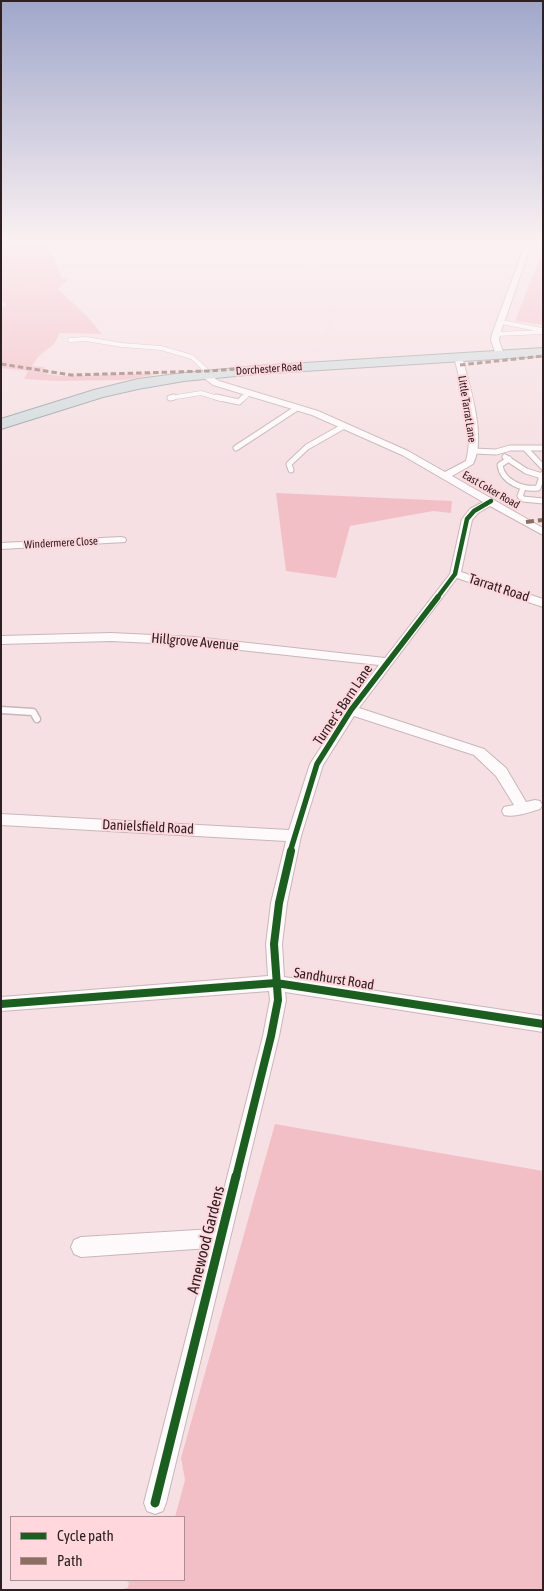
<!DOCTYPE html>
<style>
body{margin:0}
#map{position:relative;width:544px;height:1591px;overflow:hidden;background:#f6e0e3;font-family:"Asap Condensed",sans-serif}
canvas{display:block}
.frame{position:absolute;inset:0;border:2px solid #2e2022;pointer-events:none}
.legend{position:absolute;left:10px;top:1516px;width:175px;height:65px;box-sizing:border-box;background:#ffd7dc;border:1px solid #ab8e92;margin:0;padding:6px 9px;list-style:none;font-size:15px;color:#2e2022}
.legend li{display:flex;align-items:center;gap:10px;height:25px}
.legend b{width:25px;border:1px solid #ab8e92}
</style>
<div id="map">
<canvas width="544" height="1591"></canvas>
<div class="frame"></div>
<ul class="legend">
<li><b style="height:6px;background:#1b5e20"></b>Cycle path</li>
<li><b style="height:6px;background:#8d6e63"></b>Path</li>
</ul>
</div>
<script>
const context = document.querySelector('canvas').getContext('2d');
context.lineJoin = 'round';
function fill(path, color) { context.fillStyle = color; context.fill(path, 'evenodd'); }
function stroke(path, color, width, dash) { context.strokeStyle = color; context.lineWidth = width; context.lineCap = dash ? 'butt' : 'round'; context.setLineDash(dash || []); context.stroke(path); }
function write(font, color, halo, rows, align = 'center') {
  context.font = font + ' "Asap Condensed",sans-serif'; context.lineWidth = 4; context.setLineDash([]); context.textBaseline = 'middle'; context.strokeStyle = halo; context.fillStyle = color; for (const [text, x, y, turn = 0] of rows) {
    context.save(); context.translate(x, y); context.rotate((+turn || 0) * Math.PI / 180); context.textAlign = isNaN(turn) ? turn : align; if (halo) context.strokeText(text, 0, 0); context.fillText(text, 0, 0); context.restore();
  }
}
fill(new Path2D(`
 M1,242h45l16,36 6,2 -10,9 30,28 14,17 -42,-1 -6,11 -15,12 -7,10 12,1 -1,3 5,4 13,2 103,-3 -39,7 -68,1 -33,-2 4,-8 -27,-3v-60l6,-3 -6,-5z
 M543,250v75l-28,-4z
 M276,493l176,8 -1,12 -18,-2 -83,15 -14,52 -50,-7z
 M275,1124l268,47v419h-416l3,-10h54v-63h-9l10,-37 -4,-22z`), '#f3bfc7');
const serviceFar2 = new Path2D(`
 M501,322l41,8
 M496,334l47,-2
 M70,340l16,-1 36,6 39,3 31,9 18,17
 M170,398l31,-5 20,6
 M243,399l6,-6`);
const serviceFar1 = new Path2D(`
 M216,397l23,5 5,-5
 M170,398l4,-1
 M236,448l61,-40
 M525,448l18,19
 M473,451l23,1 14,-4h33
 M505,457l21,14 16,5 1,-2
 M509,459l-9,6c2,17 23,25 38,23l4,-12
 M291,470l-2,-6 18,-17 37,-21
 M523,488l-3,8 3,3 20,2`);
const service = new Path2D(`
 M1,710l32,2 4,7`);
const minor = new Path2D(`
 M526,242h6l-32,92 -1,6 5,15 -4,3 -4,-3 -5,-15 1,-6z
 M458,354l4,3c7,27 25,81 11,107l-21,12 91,52v7l-53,-29 -12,7 -6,7 -11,52 82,27v8l-86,-29 -98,130 125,41 22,19 20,34 9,-2 5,1 2,4 -2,4c-10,3 -26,9 -36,6l-2,-4 2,-4 10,-2 -18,-29 -22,-21 -120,-39 -31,49 -22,71 -14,67 -5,41 2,33 259,39v16l-258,-40 1,8 -7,36 -113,467 -3,8 -8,3 -8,-3 -3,-8 65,-255 -128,9 -7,-3 -3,-7 3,-7 7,-3 133,-8 49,-193 7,-36 -1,-9 -268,20v-14l267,-21 -2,-32 5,-41 15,-62 -285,-16v-11l288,16 21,-66 37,-57 32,-42 -185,-20 -83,-4 -110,3v-8l110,-3 83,4 191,21 65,-84 12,-55 8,-10 13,-7 -81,-47 -90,-40 -99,-30 -13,-10 7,-2 12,8 99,30 90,40 37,21 21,-11c9,-33 -4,-72 -12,-104z
 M121,537l4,1 1,2 -1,2 -124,7v-6z`);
const trunk = new Path2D(`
 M543,348v8l-286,18 -73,7 -46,8 -35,8 -102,32v-10l93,-29 44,-11 46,-6 73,-7z`);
stroke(serviceFar2, '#c7b7b9', 5);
stroke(serviceFar1, '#c7b7b9', 7);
stroke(service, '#c7b7b9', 9);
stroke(minor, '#c7b7b9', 2);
stroke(trunk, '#9aa0a2', 2);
stroke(new Path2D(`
 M294,242l33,49 6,17 -9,36 -16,11
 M1,266l16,10 32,13
 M6,267l18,2 18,-5
 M1,335l29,-13 24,-15v-8l-8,-18 -9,-39
 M1,346l18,-1 7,-4 -3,-7 2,-5 22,-6 8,-6 -1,-10
 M1,369l43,6h27`), '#d7d0d1', 1, [0.5, 2]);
stroke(new Path2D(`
 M127,1590l3,-10`), '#d7d0d1', 4, [2, 5.5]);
stroke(serviceFar2, '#fefafb', 4);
stroke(serviceFar1, '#fefafb', 5);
stroke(service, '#fefafb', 6);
fill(minor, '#fefafb');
fill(trunk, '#d2dcde');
stroke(new Path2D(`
 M1,364l70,11 137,-4 85,-6
 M460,365l83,-9`), '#8d6e63', 3, [5.5, 3]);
stroke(new Path2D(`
 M526,522l17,-2`), '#8d6e63', 4, [8, 4]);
stroke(new Path2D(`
 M437,598l18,-24 12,-55 7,-8 17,-10`), '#1b5e20', 4.5);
stroke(new Path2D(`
 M290,852l27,-88 34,-54 87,-113`), '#1b5e20', 5.5);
stroke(new Path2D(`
 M1,1004l275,-21 267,41
 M236,1177l35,-141 7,-36 -4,-56 5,-41 12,-52`), '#1b5e20', 8);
stroke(new Path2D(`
 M155,1503l81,-327`), '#1b5e20', 9);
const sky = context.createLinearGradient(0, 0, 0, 465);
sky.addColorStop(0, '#9fa7ca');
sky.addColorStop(0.52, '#fbf1f2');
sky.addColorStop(1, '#fbf1f200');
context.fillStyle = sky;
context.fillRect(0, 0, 544, 465);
write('11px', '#2e2022', '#ffd7dc', [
 ["Dorchester Road",269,369,-4],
 ["Little Tarrat Lane",467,409,81],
 ["East Coker Road",491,490,30],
 ["Windermere Close",61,543,-3]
]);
write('14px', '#2e2022', '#ffd7dc', [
 ["Tarratt Road",499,588,18],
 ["Hillgrove Avenue",195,642,5],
 ["Turner's Barn Lane",343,705,-56],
 ["Danielsfield Road",148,827,3],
 ["Sandhurst Road",334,979,9]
]);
write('16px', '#2e2022', '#ffd7dc', [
 ["Arnewood Gardens",206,1240,-76]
]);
</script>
